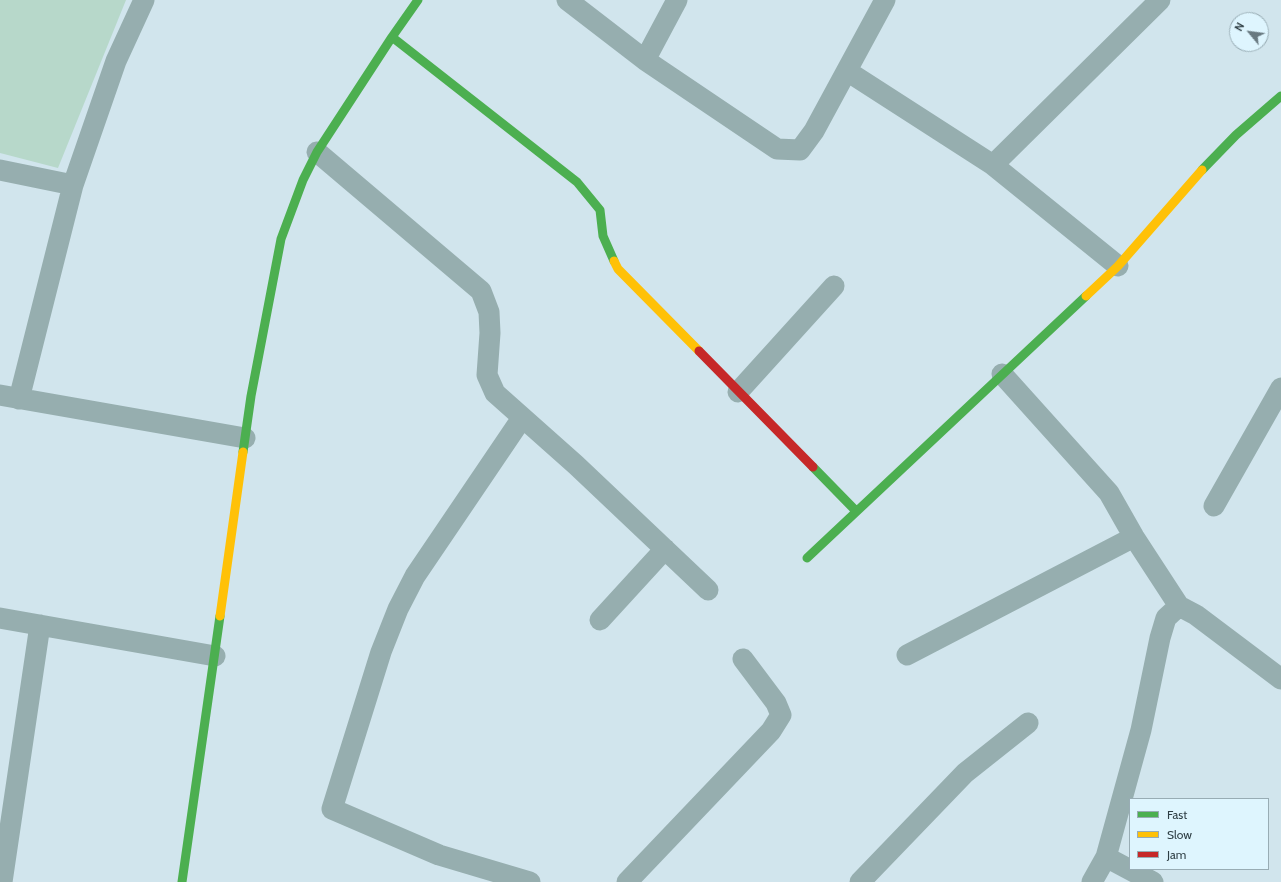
<!DOCTYPE html>
<style>
body{margin:0}
#map{position:relative;width:1281px;height:882px;overflow:hidden;background:#d1e5ed;font-family:Cabin,sans-serif}
canvas{display:block}
.legend{position:absolute;left:1129px;top:798px;width:140px;height:72px;box-sizing:border-box;background:#def5fe;border:1px solid #98acb4;margin:0;padding:5px 7px;list-style:none;font-size:12px;color:#2f3f45}
.legend li{display:flex;align-items:center;gap:8px;height:20px}
.legend b{width:20px;border:1px solid #98acb4}
.north{position:absolute;left:1229px;top:12px;width:40px;height:40px;box-sizing:border-box;background:#def5fe;border:1px solid #98acb4;border-radius:50%;rotate:299deg;font-size:11px;font-weight:700;line-height:16px;text-align:center;color:#2f3f45}
.north::after{content:'';display:block;margin:auto;width:14px;height:18px;background:#687980;clip-path:polygon(50% 0,100% 100%,50% 72%,0 100%)}
</style>
<div id="map">
<canvas width="1281" height="882"></canvas>
<ul class="legend">
<li><b style="height:5px;background:#4caf50"></b>Fast</li>
<li><b style="height:5px;background:#ffc107"></b>Slow</li>
<li><b style="height:5px;background:#c62828"></b>Jam</li>
</ul>
<div class="north">N</div>
</div>
<script>
const context = document.querySelector('canvas').getContext('2d');
context.lineJoin = 'round';
function fill(path, color) { context.fillStyle = color; context.fill(path, 'evenodd'); }
function stroke(path, color, width, dash) { context.strokeStyle = color; context.lineWidth = width; context.lineCap = dash ? 'butt' : 'round'; context.setLineDash(dash || []); context.stroke(path); }
fill(new Path2D(`
 M0,0h126l-68,168 -58,-15z`), '#b7d8ca');
stroke(new Path2D(`
 M567,0l78,60 132,89 23,1 14,-19 71,-131
 M645,60l32,-60
 M847,71l146,94 125,101
 M317,152l164,139 8,21 1,21 -3,42 8,18 81,72 132,125
 M993,165l167,-165
 M0,170l73,15
 M1002,374l107,119 25,44 45,69
 M738,392l96,-106
 M0,395l245,43
 M19,399l54,-214 43,-124 28,-61
 M522,418l-107,158 -17,33 -17,43 -49,157 107,46 91,27
 M1214,506l67,-118
 M0,618l215,38
 M600,620l65,-71
 M907,655l227,-118
 M1106,857l47,25
 M2,882l38,-257
 M627,882l144,-151 10,-16 -5,-12 -33,-44
 M860,882l105,-109 63,-50
 M1092,882l14,-25 35,-127 19,-92 6,-20 13,-12 17,9 85,64`), '#96aeaf', 21);
stroke(new Path2D(`
 M392,37l185,145 23,28 3,26 11,25
 M1202,170l34,-35 45,-39
 M243,452l8,-56 30,-157 22,-59 14,-28 75,-115 26,-37
 M813,467l43,44
 M807,558l279,-262
 M182,882l38,-266`), '#4caf50', 9);
stroke(new Path2D(`
 M614,261l4,8 81,82
 M1086,296l32,-30 84,-96
 M220,616l23,-164`), '#ffc107', 9);
stroke(new Path2D(`
 M699,351l114,116`), '#c62828', 9);
</script>
